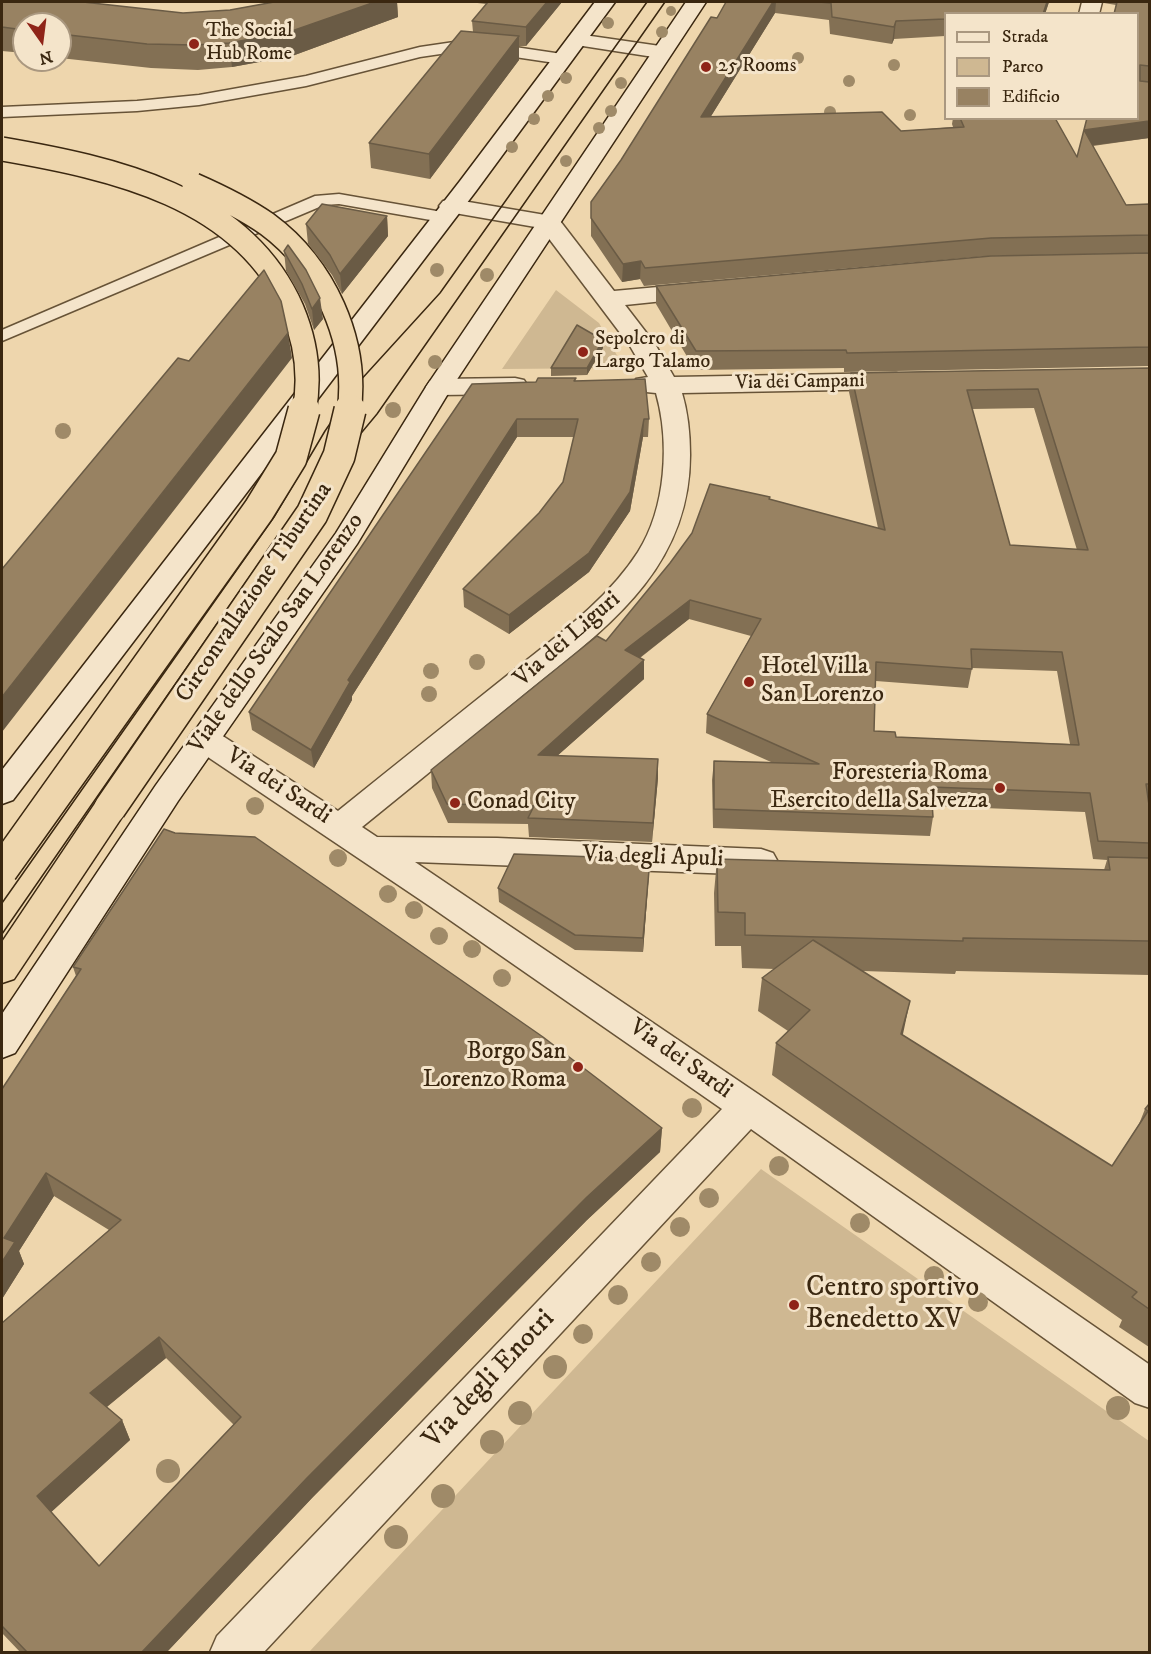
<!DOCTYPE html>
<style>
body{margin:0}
#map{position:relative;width:1151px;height:1654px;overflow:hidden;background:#eed6ad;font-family:"IM FELL DW Pica",serif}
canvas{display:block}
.frame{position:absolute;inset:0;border:3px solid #3a2710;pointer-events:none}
.legend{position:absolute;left:944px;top:12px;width:195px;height:108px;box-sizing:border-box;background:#f4e4ca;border:2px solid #aa9880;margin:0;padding:8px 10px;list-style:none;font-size:18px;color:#3a2710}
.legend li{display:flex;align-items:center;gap:12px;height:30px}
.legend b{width:30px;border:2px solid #aa9880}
.north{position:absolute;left:12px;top:12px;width:60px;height:60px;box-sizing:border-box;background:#f4e4ca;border:2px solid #aa9880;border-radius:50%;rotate:166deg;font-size:16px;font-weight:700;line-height:24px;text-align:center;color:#3a2710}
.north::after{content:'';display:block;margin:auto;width:21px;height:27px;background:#8f2418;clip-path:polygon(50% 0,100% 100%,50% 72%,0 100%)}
</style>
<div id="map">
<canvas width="1151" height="1654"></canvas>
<div class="frame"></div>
<ul class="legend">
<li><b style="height:8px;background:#f4e4ca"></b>Strada</li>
<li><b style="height:16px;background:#cfb892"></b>Parco</li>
<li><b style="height:16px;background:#988262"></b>Edificio</li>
</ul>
<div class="north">N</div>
</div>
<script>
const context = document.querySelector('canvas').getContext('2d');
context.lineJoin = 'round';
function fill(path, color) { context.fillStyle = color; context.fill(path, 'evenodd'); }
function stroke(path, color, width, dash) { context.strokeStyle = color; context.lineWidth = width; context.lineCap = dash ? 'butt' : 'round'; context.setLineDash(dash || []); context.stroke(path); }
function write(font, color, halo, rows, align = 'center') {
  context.font = font + ' "IM FELL DW Pica",serif'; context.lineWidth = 6; context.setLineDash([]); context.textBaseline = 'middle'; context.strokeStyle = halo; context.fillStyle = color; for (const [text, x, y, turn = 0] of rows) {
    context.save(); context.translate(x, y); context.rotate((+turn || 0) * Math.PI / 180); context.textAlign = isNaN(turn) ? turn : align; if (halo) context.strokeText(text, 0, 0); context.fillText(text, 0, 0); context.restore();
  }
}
fill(new Path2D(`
 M556,290l43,33 25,45 -122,1z
 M761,1169l388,272v211h-840z`), '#cfb892');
const service = new Path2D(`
 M454,42l34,1 74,11 8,5 -8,5 -74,-11 -34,-1 -34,5 -114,29 -107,19 -62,6 -135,6v-10l135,-6 62,-6 107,-19 114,-29z
 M339,194l103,18 6,1 3,4 -3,4 -6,1 -103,-18 -15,1 -322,136v-11l313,-134z`);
const minor = new Path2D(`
 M1082,2h20l-3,12h-20z
 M577,34l83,12 7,2 4,4 -4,4 -7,2 -90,-14 -3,-4 3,-4z
 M451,199l106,18 57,74 88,-8 9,2 3,5 -3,5 -9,2 -77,8 30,39 19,33 222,-4 9,2 4,6 -4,6 -9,2 -214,4c6,20 8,41 8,62 0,119 -91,178 -173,245 -52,43 -103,85 -155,127l15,10 120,1 264,11 12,4 5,9 -5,9 -12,4 -346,-13 346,234 389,269v43l-15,-5 -384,-274 -487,523h-54l7,-16 505,-527 -291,-202 -238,-160 -5,-8 5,-8 11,-3 11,3 123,80c57,-46 114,-92 171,-137 45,-36 97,-72 129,-122 28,-44 32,-110 18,-159l-20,-2 -4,-6 4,-6 12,-2 -18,-31 -89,-118 -98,-17 -4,-5 4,-5z
 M515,378l9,2 4,6 -4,6 -9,2 -76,1 -9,-2 -4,-6 4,-6 9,-2z`);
const secondary = new Path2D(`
 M595,2h20l-139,189 -463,609 -11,4v-34l458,-589z
 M686,2h20l-254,385 -95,157 -179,257 -163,252 -13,5v-44l154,-229 180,-252 90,-146z`);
const trunk = new Path2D(`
 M110,796l12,3 4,9 -4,9 -108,162 -12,4v-41l96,-143z`);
stroke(service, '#675337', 3);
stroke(minor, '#675337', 3);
stroke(secondary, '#3a2710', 3);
stroke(trunk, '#3a2710', 3);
fill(service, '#f4e4ca');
fill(minor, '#f4e4ca');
fill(secondary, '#f4e4ca');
fill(trunk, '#eed6ad');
stroke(new Path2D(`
 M2,903l272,-386 51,-86 33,-48 82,-90 207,-291
 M2,934l287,-414 88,-106 288,-412`), '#3a2710', 1.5);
const trunkBridgeFar1 = new Path2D(`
 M2,149c110,19 241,47 290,160 14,33 19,67 12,103
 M194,185c25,11 50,23 73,39 57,42 92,117 82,188`);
const trunkBridge = new Path2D(`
 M110,808l202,-294 27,-58 11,-46
 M2,870l257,-360 32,-52 13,-48`);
stroke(trunkBridgeFar1, '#3a2710', 26, []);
stroke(trunkBridge, '#3a2710', 34, []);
stroke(trunkBridgeFar1, '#eed6ad', 23);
stroke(trunkBridge, '#eed6ad', 31);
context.fillStyle = '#9f8a68';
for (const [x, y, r] of [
 [671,11,5],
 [608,23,6],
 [662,32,6],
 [798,58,6],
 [894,65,6],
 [566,78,6],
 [849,81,6],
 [621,83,6],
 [548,96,6],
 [611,111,6],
 [830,112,6],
 [910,115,6],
 [534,119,6],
 [599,128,6],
 [512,147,6],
 [566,161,6],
 [437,270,7],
 [487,275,7],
 [435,362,7],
 [393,410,8],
 [63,431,8],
 [477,662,8],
 [431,671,8],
 [429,694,8],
 [255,806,9],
 [338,858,9],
 [388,894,9],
 [414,910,9],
 [439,936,9],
 [472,949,9],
 [502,978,9],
 [692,1108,10],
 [779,1166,10],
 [709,1198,10],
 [860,1223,10],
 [680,1227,10],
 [651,1262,10],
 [934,1276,10],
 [618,1295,10],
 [978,1302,10],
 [583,1334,10],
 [555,1367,12],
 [1118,1408,12],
 [520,1413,12],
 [492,1442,12],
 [168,1471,12],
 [443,1496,12],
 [396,1537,12]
]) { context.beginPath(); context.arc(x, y, r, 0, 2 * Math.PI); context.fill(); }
fill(new Path2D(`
 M2,2l181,11 47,-3 44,-8h123l1,15 -106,39 -60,11 -34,3 -47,-2 -91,-10v-34h-36v29l-22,-2z
 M469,2h93l-36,44h-7v14l-89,119 -59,-11 -2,-25 104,-111 -1,-11 14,-17z
 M726,2h323l-4,12h-100v22l-51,3 -2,5 -62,-10 -1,-14 -54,-7 -64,103 190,15 52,-4 -1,-3 1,-6h102l22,39 39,-152 -12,-2 -1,-1h46v136l-56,8 33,59 23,-1v49l-161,3 -344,30 -4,-7 -18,3 -31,-46v-34l30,-42 96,-142z
 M387,216l1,20 -46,58 -10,-19 -24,-31 -2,-20z
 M284,251l39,68 -9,11 -9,-26 -19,-33z
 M1149,253v113l-305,6v-4l-149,2 -39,-66v-18z
 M603,348l-16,27 -36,1v-8z
 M1149,368v607l-193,-4 -1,3 -92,-3 40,64 209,131 27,-42 6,-15 4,-5v243l-30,-20 3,-7 -350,-245 4,-32 12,-12 -30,-20 4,-33 13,-9 -33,-1 -1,-22h-26l-1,-53 3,-34 387,11 3,-10 -14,-1 -8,-47 -152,-6v11l-3,19 -217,-8 -1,-48 2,-19 57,1 -65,-29 1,-19 44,-78 -62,-17 -49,39 4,2v19l-86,76 100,23 -6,64 -123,-5 -1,-13 -80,-1 -16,-35 -1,-18 175,-129 164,-141 108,28 -29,-136 2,-19zM1034,408l43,142 -67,-5 -38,-136zM972,668l85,3 13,73 -174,-7 -22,-6 2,-50 92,7z
 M576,381l73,38 -1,18h-5l-13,74 -41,61 -80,62 -45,-27 -1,-18 76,-76 24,-31 11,-45h-57l-165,259v4l-38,68 -62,-38 -3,-18 223,-328z
 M650,859l-7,93 -68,-2 -76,-48 -1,-14z
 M73,967l589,161 -2,24 -73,68 -275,278 -146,155h-145l-19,-20v-310l107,-93 -55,-34 -35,55 5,13 -22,35v-210l74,-113zM166,1358l68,67 -135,141 -48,-54 79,-72 -8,-20 -15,-13z`), '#837054');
fill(new Path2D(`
 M375,2h22l1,15 -106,39 -60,11 -3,-24z
 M547,2h15l-36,44v-19z
 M773,2h3l-1,11 -75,121 1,-17z
 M1047,2h2l-4,12h-2z
 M896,21l-2,18 -2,5 2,-17z
 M519,36v24l-89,119 -1,-25z
 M1149,121v17l-69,9 4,-17z
 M387,216l1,20 -46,58 -2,-20z
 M641,261l-1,18 -18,3 1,-18z
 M320,298l3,21 -9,11 -2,-21z
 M288,333l4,25 -290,374v-35z
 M603,340v8l-16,27v-7z
 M517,419v18l-165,259v4l-38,68 -3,-18 37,-70z
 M644,419l-1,18 -13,74 -41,61 -80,62v-19z
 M690,600l-1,19 -64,50v-19z
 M644,660v19l-106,94v-18z
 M658,759v19l-6,64 1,-19z
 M650,859l-1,14 -6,79v-14z
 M910,1001l-7,33 -9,32 7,-32z
 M662,1128l-2,24 -73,68 -275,278 -146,155h-25l166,-175 280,-281z
 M46,1173l8,23 -35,55 5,13 -22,35v-37l2,-24z
 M159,1337l7,21 -68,56 -8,-21z
 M122,1420l8,20 -83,76 -10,-20z`), '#6a5b45');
const building = new Path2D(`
 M2,2h81l100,11 47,-3 44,-8h101l-86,30 -60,11 -35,2 -47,-1 -87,-10v-10h-36v6l-22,-3z
 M488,2h59l-21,25 -54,-6z
 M726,2h47l-72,115 181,-5 19,19 63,-4 -4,-9h95l22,39 10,-39h50v-104h-23l3,-12h32v64l-9,-1v16l9,1v39l-65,9 42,75 23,-1v31l-158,3 -346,30 -4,-7 -18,3 -32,-46v-16l30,-42 90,-143 6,1z
 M819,2h228l-4,12h-98v5l-49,2 -2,6 -62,-10 -1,-14z
 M461,31l58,5 -90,118 -60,-11z
 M322,204l65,12 -47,58 -10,-19 -24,-31z
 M288,245l18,25 14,28 -8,11 -10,-25 -18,-33z
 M1149,253v94l-302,6 -1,-3 -150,1 -40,-65 335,-30z
 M264,270l17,31 7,32 -286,364v-128l176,-211 11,3z
 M577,325l26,15 -16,28h-36z
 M1149,368v416h-3l3,21v38l-51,-2 -8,-48 -159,-6 2,30 -219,-8v-48l105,3 -112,-50 54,-95 -71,-19 -65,50 19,10 -106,95 120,4 -5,64 -125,-5 6,-12 -87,-2 -16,-34 166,-134 9,5 64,-78 22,-30 18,-49 60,13 -1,2 116,31 -34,-157zM1038,389l50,161 -78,-5 -43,-155zM971,649l91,3 17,93 -183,-8 -1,-5 -21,-1 2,-69 96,7z
 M538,378h38l-2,3 71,-2 4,40h-5l-14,73 -41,61 -80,62 -46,-26 76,-76 24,-31 15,-63h-61l-169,261 2,2 -39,68 -62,-38 223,-328 64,-2z
 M164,829l11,4 80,4 288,200 119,91 -75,69 -280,281 -166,175h-113l-26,-27v-303l119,-103 -75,-47 -42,65 11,4 -13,20v-173l79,-120 -8,-2zM159,1337l82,80 -142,149 -62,-70 85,-76 -32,-27z
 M514,854l136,5 -7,79 -68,-3 -77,-47z
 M1108,857l41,1v83l-186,-3v3l-218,-6v-22l-27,-1 -1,-53 393,11z
 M813,940l97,61 -9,33 211,132 36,-55 -3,-2 4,-5v205l-17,-12 5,-5 -361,-249 34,-33 -48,-32z`);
fill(building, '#988262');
stroke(building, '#6a5b45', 1.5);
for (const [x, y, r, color] of [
 [194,44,6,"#8f2418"],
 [706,67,6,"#8f2418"],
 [583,352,6,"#8f2418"],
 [749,682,6,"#8f2418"],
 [1000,788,6,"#8f2418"],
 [455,803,6,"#8f2418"],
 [578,1067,6,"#8f2418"],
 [794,1305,6,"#8f2418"]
]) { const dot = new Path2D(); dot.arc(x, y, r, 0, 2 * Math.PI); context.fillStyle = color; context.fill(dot); stroke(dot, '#f4e4ca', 2); }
write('20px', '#3a2710', '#f4e4ca', [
 ["The Social",206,32],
 ["Hub Rome",206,55],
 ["25 Rooms",718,67],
 ["Sepolcro di",595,340],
 ["Largo Talamo",595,363]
], 'left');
write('20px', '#3a2710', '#f4e4ca', [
 ["Via dei Campani",800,383,-1]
]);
write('24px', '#3a2710', '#f4e4ca', [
 ["Circonvallazione Tiburtina",255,593,-56],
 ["Viale dello Scalo San Lorenzo",277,634,-55],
 ["Via dei Liguri",568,640,-41],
 ["Via dei Sardi",278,787,33],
 ["Via degli Apuli",653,858,2],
 ["Via dei Sardi",680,1060,35]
]);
write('24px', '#3a2710', '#f4e4ca', [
 ["Hotel Villa",761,668],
 ["San Lorenzo",761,696],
 ["Foresteria Roma",988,774,"right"],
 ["Esercito della Salvezza",988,802,"right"],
 ["Conad City",467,803],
 ["Borgo San",566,1053,"right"],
 ["Lorenzo Roma",566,1081,"right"]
], 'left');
write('28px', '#3a2710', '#f4e4ca', [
 ["Centro sportivo",806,1289],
 ["Benedetto XV",806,1321]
], 'left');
write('28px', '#3a2710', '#f4e4ca', [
 ["Via degli Enotri",490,1380,-47]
]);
</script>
